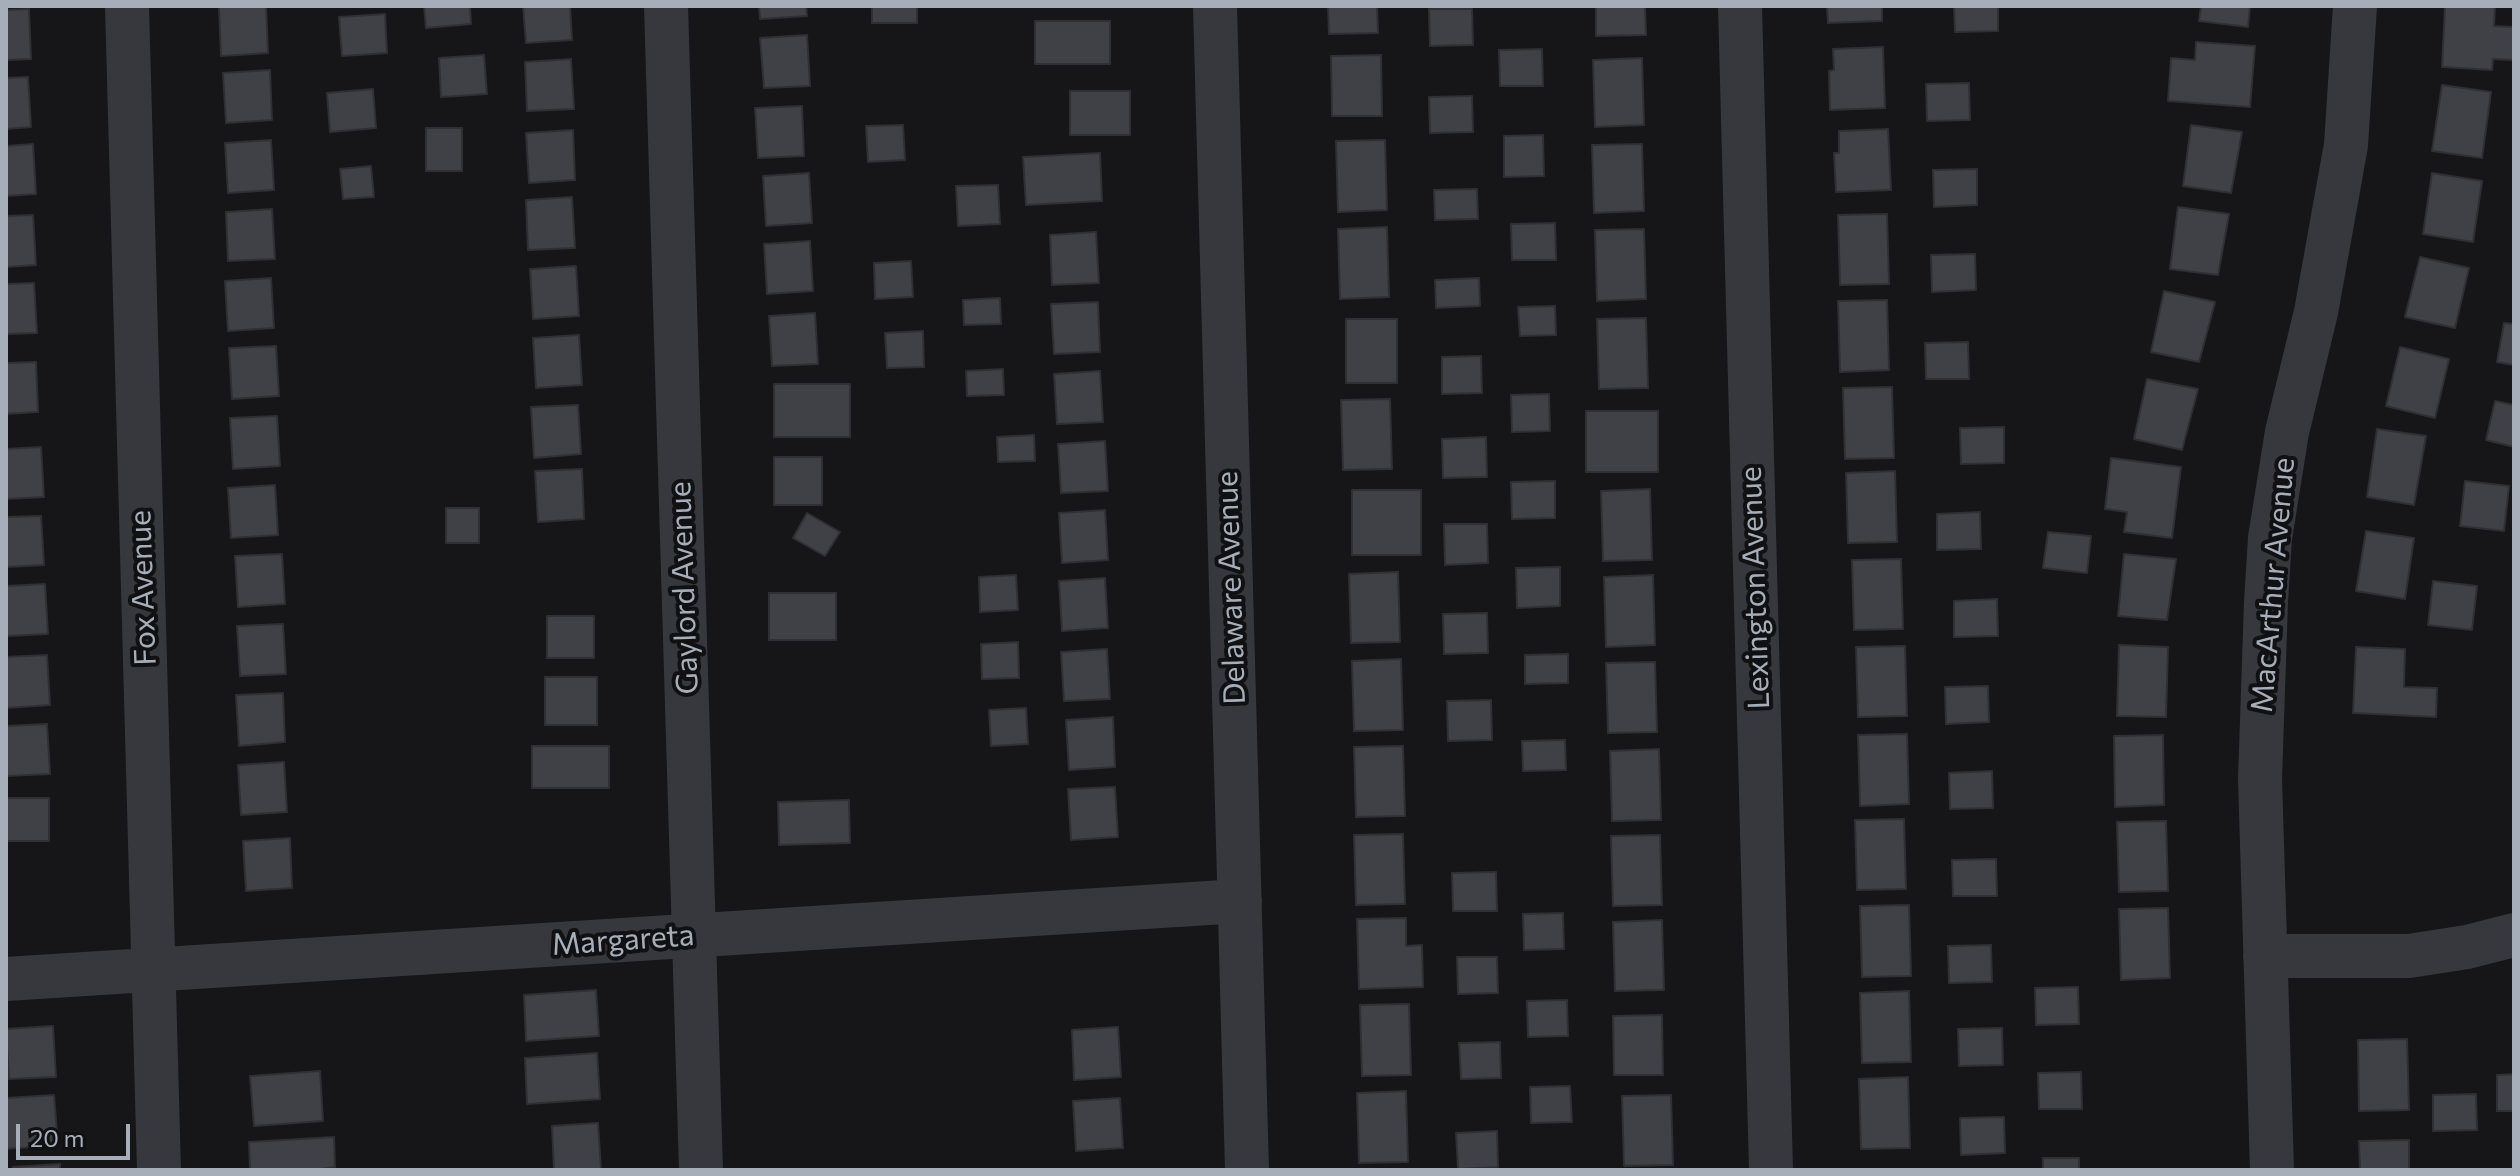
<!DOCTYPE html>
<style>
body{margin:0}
#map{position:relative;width:2520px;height:1176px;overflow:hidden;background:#161618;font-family:Commissioner,sans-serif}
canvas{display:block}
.frame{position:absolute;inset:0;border:8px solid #a6aeba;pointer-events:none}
.scale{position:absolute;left:16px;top:1124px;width:114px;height:36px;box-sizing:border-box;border:4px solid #a6aeba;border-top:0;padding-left:10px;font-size:24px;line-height:28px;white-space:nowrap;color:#a6aeba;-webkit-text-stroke:6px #111113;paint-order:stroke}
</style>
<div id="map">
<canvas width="2520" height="1176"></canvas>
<div class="frame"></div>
<div class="scale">20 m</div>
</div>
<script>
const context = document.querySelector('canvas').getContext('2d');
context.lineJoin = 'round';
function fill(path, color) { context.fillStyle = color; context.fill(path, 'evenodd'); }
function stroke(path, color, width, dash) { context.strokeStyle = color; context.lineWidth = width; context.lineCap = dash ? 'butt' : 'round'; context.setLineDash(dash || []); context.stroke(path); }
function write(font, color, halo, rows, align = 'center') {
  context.font = font + ' Commissioner,sans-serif'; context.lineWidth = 8; context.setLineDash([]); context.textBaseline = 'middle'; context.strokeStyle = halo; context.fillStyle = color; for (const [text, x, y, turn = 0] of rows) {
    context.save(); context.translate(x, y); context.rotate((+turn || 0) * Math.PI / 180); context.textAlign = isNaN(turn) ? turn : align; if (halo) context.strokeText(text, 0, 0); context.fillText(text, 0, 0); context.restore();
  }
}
const building = new Path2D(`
 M219,6h47l2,47 -47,3z
 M424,6h46l1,18 -45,4z
 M523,6h47l2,34 -46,3z
 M759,6h47l1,10 -47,3z
 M872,6h45v17h-45z
 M1328,6h49l1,27 -49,1z
 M1596,6h49l1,29 -50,1z
 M1827,6h55v15l-54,2z
 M1954,6h44v25l-43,1z
 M2201,6h49l-2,21 -49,-6z
 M2445,6h50l-1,20 20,1v33l-21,-1 -1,11 -50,-3z
 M29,9l2,50 -25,1v-50z
 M1429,9h43l1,36 -43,1z
 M385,14l2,39 -45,3 -3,-39z
 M1035,21h75v43h-75z
 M807,35l3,51 -46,2 -4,-50z
 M2196,42l59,4 -5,61 -82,-6 3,-43 24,2z
 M1883,47l2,61 -55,2 -1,-39 5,-1 -1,-21z
 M1542,49l1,37h-43l-1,-36z
 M484,55l3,39 -46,3 -2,-39z
 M1381,55l1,61h-50l-1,-60z
 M1642,58l2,67 -49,2 -2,-67z
 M571,59l3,50 -47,2 -2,-49z
 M270,70l2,50 -46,3 -3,-50z
 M28,77l3,50 -25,2v-51z
 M1969,83l1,37 -43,1 -1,-37z
 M2442,85l49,7 -9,66 -50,-7z
 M373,89l3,39 -46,4 -3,-39z
 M1070,91h60v44h-60z
 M1472,96l1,36 -43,1 -1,-36z
 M802,106l2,50 -46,2 -3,-50z
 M903,125l2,35 -37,2 -2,-36z
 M2191,125l51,7 -11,61 -48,-7z
 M426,128h36v43h-36z
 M1888,129l3,61 -55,2 -2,-39h5v-22z
 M573,130l2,50 -46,3 -3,-50z
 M1543,135l1,41 -40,1v-41z
 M271,140l3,50 -46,3 -3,-50z
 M1385,140l2,70 -49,2 -2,-71z
 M33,144l3,50 -30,2v-50z
 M1642,144l2,67 -50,2 -2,-68z
 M1100,153l2,48 -76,4 -3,-48z
 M371,166l3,31 -31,2 -3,-30z
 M1977,169v36l-43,2 -1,-37z
 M809,173l3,50 -46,3 -3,-50z
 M2432,173l50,8 -9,61 -50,-8z
 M998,185l2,39 -42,2 -2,-40z
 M1477,189l1,30 -43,1 -1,-30z
 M572,197l3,51 -47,2 -2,-50z
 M2178,207l51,7 -11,61 -48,-6z
 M272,209l3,50 -47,2 -2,-49z
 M1887,214l2,70 -49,1 -2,-70z
 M33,215l3,50 -30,2v-51z
 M1555,223l1,37h-44l-1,-36z
 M1387,227l2,70 -49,2 -2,-70z
 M1644,229l2,70 -49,2 -2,-71z
 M1096,232l3,51 -47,2 -2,-50z
 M810,241l3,50 -46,3 -3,-50z
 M1975,254l1,36 -44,2 -1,-37z
 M2420,257l49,11 -14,60 -50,-11z
 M911,261l2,36 -38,2 -1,-36z
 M576,266l3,50 -46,3 -3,-50z
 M271,278l3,50 -46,3 -3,-50z
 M1479,278l1,28 -44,2 -1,-28z
 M34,283l3,50 -31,1v-50z
 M2164,291l51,11 -16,60 -48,-10z
 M1000,298l1,26 -37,1 -1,-25z
 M1887,300l2,70 -49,2 -2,-71z
 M1098,302l2,50 -46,2 -3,-50z
 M1555,306l1,29 -36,1 -2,-29z
 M815,313l3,51 -46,2 -3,-50z
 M1646,318l2,70 -49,1 -2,-70z
 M1346,319h51v64h-51z
 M2504,323l10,1v41l-17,-3z
 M923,331l1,36 -37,1 -2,-35z
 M579,335l3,50 -46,3 -3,-50z
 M1968,342l1,37h-43l-1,-36z
 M276,346l3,50 -47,3 -3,-51z
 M2400,347l49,12 -14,59 -49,-12z
 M1481,356l1,37 -40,1v-37z
 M36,362l2,50 -32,2v-51z
 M1003,369l1,26 -37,1 -1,-25z
 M1100,371l3,51 -46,2 -3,-50z
 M2147,379l51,10 -16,61 -48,-11z
 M774,384h76v53h-76z
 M1892,387l2,71 -49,1 -2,-71z
 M1549,394l1,37 -38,1 -1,-37z
 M1390,399l2,70 -49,1 -2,-70z
 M2495,401l19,4v42l-28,-7z
 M578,405l3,49 -47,4 -3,-51z
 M1586,411h72v61h-72z
 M277,416l3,50 -47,3 -3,-51z
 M2004,427v36l-43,1 -1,-36z
 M2377,429l49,7 -12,69 -47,-8z
 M1034,435l1,26 -37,1 -1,-25z
 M1486,437l1,40 -44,1 -1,-39z
 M1105,441l3,50 -47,2 -3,-49z
 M41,447l3,50 -38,2v-50z
 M774,457h48v48h-48z
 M2111,458l70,9 -9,71 -48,-6 3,-20 -22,-3z
 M582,469l2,50 -46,3 -3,-51z
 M1895,471l2,71 -49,1 -2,-70z
 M1555,481v37l-43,1 -1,-37z
 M2465,481l44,5 -5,45 -44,-5z
 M275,485l3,50 -47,3 -3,-50z
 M1650,489l2,71 -49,1 -2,-70z
 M1352,490h69v65h-69z
 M446,508h33v35h-33z
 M1105,510l3,50 -46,3 -3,-50z
 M1980,512l1,37 -44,1v-36z
 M807,513l33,19 -15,24 -32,-18z
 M41,516l3,49 -38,2v-50z
 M1444,524h43l1,39 -43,2z
 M2366,531l48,7 -9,61 -49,-8z
 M2048,532l43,4 -4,37 -44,-5z
 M282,554l3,50 -47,3 -3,-51z
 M2124,554l52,5 -9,61 -49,-4z
 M1901,559l2,70 -49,1 -2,-70z
 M1560,567v39l-43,2 -1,-40z
 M1398,572l2,70 -49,1 -2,-69z
 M1016,575l2,35 -38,2 -1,-35z
 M1653,575l2,70 -49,2 -2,-70z
 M1105,578l3,50 -46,3 -3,-50z
 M2433,581l44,5 -5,44 -44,-5z
 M45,584l3,50 -42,2v-50z
 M769,593h67v47h-67z
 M1997,599l1,37 -44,1v-36z
 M1487,613l1,40 -44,1 -1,-40z
 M547,616h47v42h-47z
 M283,624l3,50 -46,2 -3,-50z
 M1018,642l1,36 -37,1 -1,-35z
 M2119,645l49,2 -2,70 -49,-1z
 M1905,646l2,70 -49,1 -2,-70z
 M2356,647l49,2 -1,38 33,1 -1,29 -83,-4z
 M1107,649l3,50 -46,2 -3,-49z
 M1568,654v29l-43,1v-29z
 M47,655l3,50 -44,3v-51z
 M1401,659l2,71 -49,1 -2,-70z
 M1655,662l2,70 -49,1 -2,-70z
 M545,677h52v48h-52z
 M1988,686l1,36 -43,2 -1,-37z
 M283,693l2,49 -46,4 -3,-51z
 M1491,700l1,40 -44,1 -1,-40z
 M1026,708l2,36 -37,2 -2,-36z
 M1113,717l2,50 -46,3 -3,-50z
 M47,724l3,50 -44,2v-50z
 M1907,734l2,70 -49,2 -2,-71z
 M2163,735l1,70 -49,2 -1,-71z
 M1565,740l1,30 -43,1 -1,-30z
 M532,746h77v42h-77z
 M1403,746l2,70 -49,1 -2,-70z
 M1659,749l2,71 -49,1 -2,-70z
 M284,762l3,50 -46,3 -3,-50z
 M1992,771l1,37 -43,1 -1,-36z
 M1115,787l3,50 -47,3 -3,-51z
 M6,798h43v43h-43z
 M849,800l1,43 -71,2 -1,-43z
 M1904,819l2,70 -49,1 -2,-70z
 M2166,821l2,70 -49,1 -2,-70z
 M1403,834l2,70 -49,1 -2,-70z
 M1660,835l2,70 -49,1 -2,-70z
 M290,838l2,50 -46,3 -3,-50z
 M1996,859l1,37h-44l-1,-36z
 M1496,872l1,39h-44l-1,-38z
 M1909,905l2,71 -49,1 -2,-71z
 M2168,908l2,70 -49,2 -2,-71z
 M1563,913l1,36 -40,1 -1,-36z
 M1406,918v28l16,-1 1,42 -64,2 -2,-70z
 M1662,920l2,70 -49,1 -2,-69z
 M1991,945l1,37 -43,1 -1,-37z
 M1457,957h40l1,36 -40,1z
 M2078,987l1,37 -43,1 -1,-37z
 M596,990l3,46 -73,5 -2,-46z
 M1909,991l2,71 -49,1 -2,-70z
 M1567,1000l1,36 -40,1 -1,-36z
 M1409,1004l2,71 -49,1 -2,-71z
 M1662,1015l1,60h-49l-1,-59z
 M53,1026l3,51 -47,2 -3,-50z
 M1118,1027l3,50 -47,3 -2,-50z
 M2002,1028l1,37 -44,1 -1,-37z
 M2407,1039l2,71 -50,1 -1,-71z
 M1500,1042l1,36 -40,1 -2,-36z
 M597,1053l3,46 -73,5 -2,-46z
 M320,1071l3,50 -69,5 -4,-50z
 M2081,1072l1,37h-43l-1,-36z
 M2514,1074v37h-17v-36z
 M1908,1077l2,71 -49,1 -2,-70z
 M1570,1086l2,36 -41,1 -1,-36z
 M1406,1091l2,71 -49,1 -2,-70z
 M2476,1094l1,36 -44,1v-36z
 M54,1095l4,50 -52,4v-51z
 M1671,1095l2,70 -49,1 -2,-70z
 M1120,1098l3,50 -47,3 -3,-50z
 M2004,1117l1,36 -44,2 -1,-37z
 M598,1123l3,47h-47l-2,-44z
 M1497,1131l1,36 -40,2 -2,-36z
 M334,1137l1,30 -20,3h-65l-1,-28z
 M2409,1140v30h-49l-1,-29z
 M2043,1158h36v12h-36z
 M60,1164v6h-47v-3z`);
fill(building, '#404146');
stroke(building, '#303034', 2);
stroke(new Path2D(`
 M127,6l32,1164
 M666,6l35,1164
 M1215,6l32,1164
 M1740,6l31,1164
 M2265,956h144l58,-9 47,-12
 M6,979l1234,-78
 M2272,1170l-12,-391 6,-177 4,-64 17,-106 29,-120 30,-167 9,-139`), '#36383e', 44);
write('30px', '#a6aeba', '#111113', [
 ["MacArthur Avenue",2273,585,-85],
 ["Fox Avenue",143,588,-92],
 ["Gaylord Avenue",684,588,-92],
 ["Delaware Avenue",1231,588,-92],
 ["Lexington Avenue",1755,588,-92],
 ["Margareta",623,940,-4]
]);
</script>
